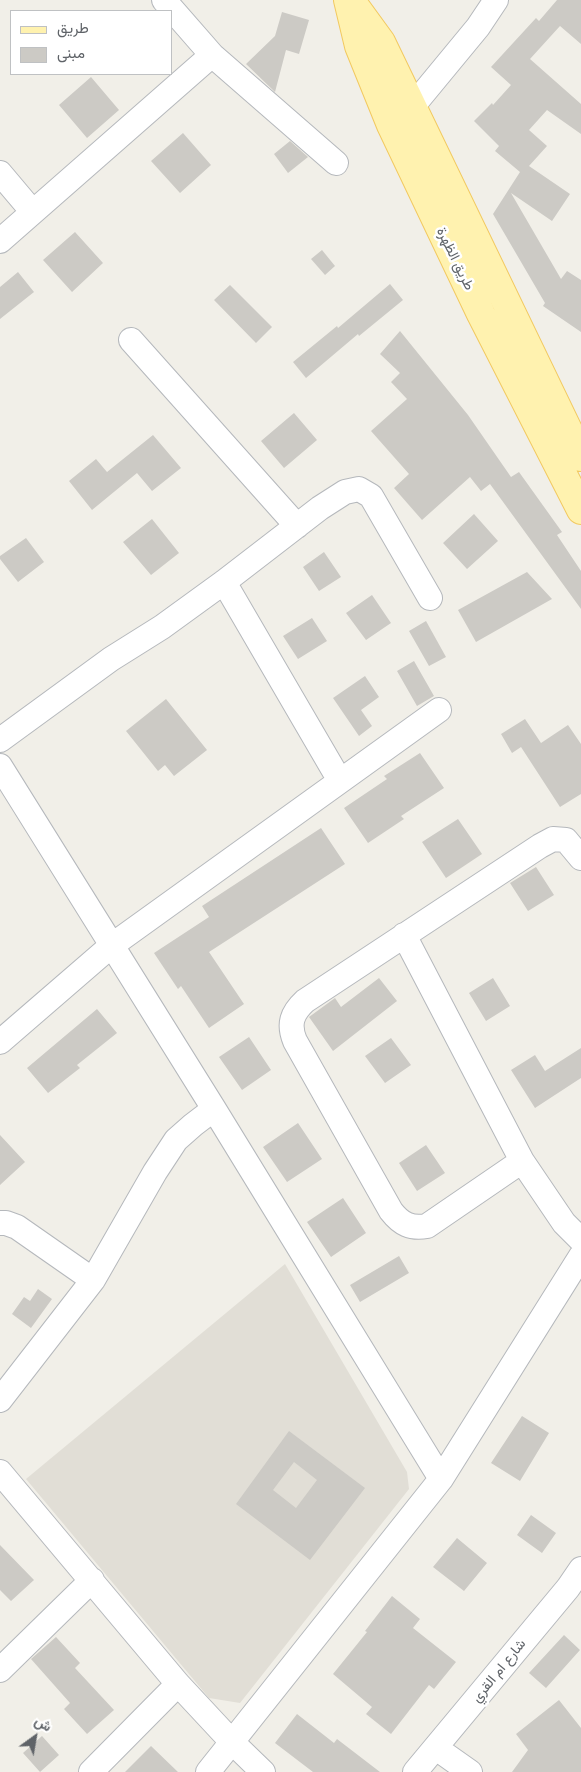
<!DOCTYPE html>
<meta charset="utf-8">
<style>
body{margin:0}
#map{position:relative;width:581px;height:1772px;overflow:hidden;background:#f1efe8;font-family:"Fira Sans",Vazirmatn,sans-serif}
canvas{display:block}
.legend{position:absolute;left:10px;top:10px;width:162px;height:65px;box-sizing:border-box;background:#fff;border:1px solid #bfc1c3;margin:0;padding:6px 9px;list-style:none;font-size:15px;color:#5f6368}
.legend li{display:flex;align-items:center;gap:10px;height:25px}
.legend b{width:25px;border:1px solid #bfc1c3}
.north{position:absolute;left:10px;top:1712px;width:50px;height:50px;-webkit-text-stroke:4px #fff;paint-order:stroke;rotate:32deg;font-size:14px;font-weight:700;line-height:20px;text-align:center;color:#5f6368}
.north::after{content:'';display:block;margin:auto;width:18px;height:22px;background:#5f6368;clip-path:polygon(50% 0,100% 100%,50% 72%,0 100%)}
</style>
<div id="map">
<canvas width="581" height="1772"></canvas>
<ul class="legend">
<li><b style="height:6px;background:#fff2af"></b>طريق</li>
<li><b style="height:14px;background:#cccac5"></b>مبنى</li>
</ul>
<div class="north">ش</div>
</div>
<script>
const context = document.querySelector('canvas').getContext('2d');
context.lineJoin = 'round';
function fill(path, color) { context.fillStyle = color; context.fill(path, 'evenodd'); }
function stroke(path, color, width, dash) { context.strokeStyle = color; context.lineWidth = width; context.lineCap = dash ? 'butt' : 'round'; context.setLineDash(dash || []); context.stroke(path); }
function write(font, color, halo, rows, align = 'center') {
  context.font = font + ' "Fira Sans",Vazirmatn,sans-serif'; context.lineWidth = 5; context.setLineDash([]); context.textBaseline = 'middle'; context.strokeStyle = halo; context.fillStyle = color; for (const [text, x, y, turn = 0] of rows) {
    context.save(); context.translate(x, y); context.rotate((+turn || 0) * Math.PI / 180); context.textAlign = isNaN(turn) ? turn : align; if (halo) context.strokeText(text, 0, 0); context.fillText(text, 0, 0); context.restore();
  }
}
fill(new Path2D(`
 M285,1264l122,208 2,17 -169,214 -31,-5 -183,-219z`), '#e1ded6');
fill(new Path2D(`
 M557,0h24v44l-21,-18 -30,33 51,45v30l-34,-24 -18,20 18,16 -18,20 41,28 -18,27 -41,-28 50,86 6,-8 14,9v52l-38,-26 2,-3 -52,-89 27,-42 -25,-21 4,-5 -25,-25 18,-18 1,2 18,-20 -20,-18 45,-49 3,3z
 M282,12l27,8 -10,34 -13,-4 -11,42 -29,-28 29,-28z
 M91,77l28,33 -32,28 -28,-33z
 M183,133l28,32 -31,28 -29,-32z
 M290,141l18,16 -20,16 -14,-19z
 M75,232l28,31 -31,29 -29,-32z
 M322,250l13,16 -10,9 -14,-16z
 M18,272l16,20 -34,27v-32z
 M390,284l13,16 -44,36 -1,-2 -52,44 -13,-16 44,-36 1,2z
 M230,285l42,42 -16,16 -42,-43z
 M400,331l68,84 43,62 8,-5 43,60 -5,3 24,36v38l-91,-125 -9,7 -11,-14 -48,43 -28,-32 15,-14 -38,-43 36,-32 -16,-17 9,-9 -20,-19z
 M294,413l23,27 -33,28 -23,-27z
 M153,435l28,33 -29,23 -15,-18 -45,37 -23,-29 27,-22 11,13z
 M474,514l24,27 -31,28 -24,-26z
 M152,519l27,34 -28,22 -28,-33z
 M26,538l18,24 -26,20 -18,-23v-3z
 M324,552l17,25 -22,14 -16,-24z
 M527,572l25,27 -76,43 -18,-32z
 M372,595l19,28 -25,17 -20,-27z
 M312,618l15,23 -29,18 -15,-23z
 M426,621l20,36 -17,9 -20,-35z
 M414,661l20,35 -17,10 -20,-35z
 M365,676l14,21 -18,13 11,16 -13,10 -26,-38z
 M166,699l41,51 -33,26 -9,-11 -7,6 -32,-40z
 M525,719l16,24 27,-18 13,19v50l-21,13 -39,-60 -9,6 -11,-19z
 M420,753l24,35 -43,28 3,3 -36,24 -24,-35 43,-29 -3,-3z
 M458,819l24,35 -36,24 -24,-36z
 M321,828l24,36 -136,88 35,52 -35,24 -28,-42 -3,3 -24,-36 55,-36 -7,-11z
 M536,867l18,28 -26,16 -18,-28z
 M379,978l18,23 -64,50 -24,-34 26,-19 6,9z
 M493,978l17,28 -24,15 -17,-28z
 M97,1009l20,24 -40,32 3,3 -32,25 -21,-25z
 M249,1037l22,33 -29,20 -23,-33z
 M391,1038l20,27 -26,18 -20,-27z
 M581,1048v30l-46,30 -24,-38 24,-15 10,16z
 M298,1123l24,36 -35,23 -24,-35z
 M0,1135l25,27 -25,23z
 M426,1145l19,28 -28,18 -18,-28z
 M343,1198l23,35 -35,24 -24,-35z
 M399,1256l10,17 -49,29 -10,-17z
 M38,1289l14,10 -21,29 -19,-14 12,-17 6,4z
 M522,1416l27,17 -29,48 -29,-18z
 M289,1431l76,57 -55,72 -74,-56zM294,1462l23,18 -21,28 -23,-18z
 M531,1515l25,18 -14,20 -25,-18z
 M457,1538l30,25 -23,28 -31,-24z
 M0,1545l34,35 -23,21 -11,-11z
 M392,1596l28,23 -7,9 43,34 -22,27 -5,-4 -38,49 -25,-20 6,-7 -39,-33 34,-42 -2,-1z
 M564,1635l16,15 -34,38 -17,-15z
 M56,1637l24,26 -5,5 39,42 -27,24 -23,-25 6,-6 -39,-44z
 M559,1700l22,28v44h-69l16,-22 -12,-16z
 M297,1714l37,29 3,-4 43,33h-67l-38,-29z
 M42,1736l17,19 -19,17 -17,-19z
 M151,1746l27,26h-53z`), '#cccac5');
const minor = new Path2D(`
 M164,0l48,55 124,108
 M399,118l13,-11 66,-80 18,-27
 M0,173l32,38
 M0,241l212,-186
 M131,340l166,186
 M224,582l116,199
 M0,740l111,-81 51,-32 62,-45 96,-74 25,-16 14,-3 12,7 59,102
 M0,766l214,343 227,370
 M404,935l118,226 42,62 17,17
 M0,1042l111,-96 328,-236
 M522,1161l-95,65c-16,3 -26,-2 -36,-15l-96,-170c-7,-17 -3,-28 10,-40l235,-155 13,-7 13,1 15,18
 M0,1223h6l11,4 76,53
 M0,1400l93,-120 62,-108 21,-32 17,-15 21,-16
 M0,1472l178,212 54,58 31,30
 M0,1670l92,-90
 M436,1748l34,24
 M91,1772l87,-88
 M208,1772l233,-293 140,-223
 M415,1772l153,-184 13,-19`);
const major = new Path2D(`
 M348,0l11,46 32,79 90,189 100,196
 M354,5l27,37 200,415`);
stroke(minor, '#b5b8bc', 26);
stroke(major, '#f2c960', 30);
stroke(minor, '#fff', 24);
stroke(major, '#fff2af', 28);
write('14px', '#5f6368', '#fff', [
 ["طريق الظهرة",455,259,64],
 ["شارع ام القري",499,1671,-51]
]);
</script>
